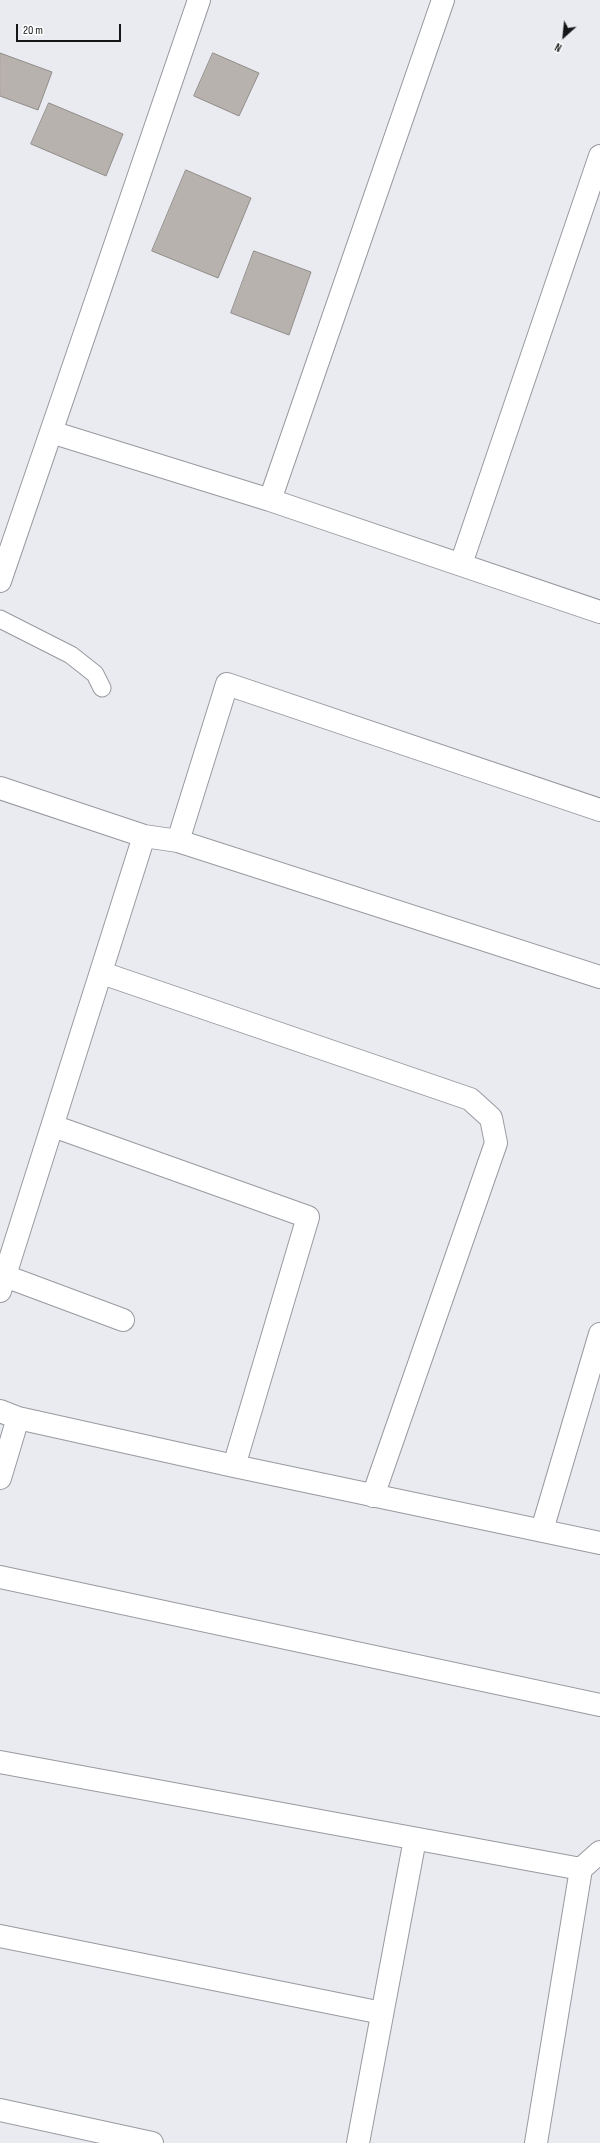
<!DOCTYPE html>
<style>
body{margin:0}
#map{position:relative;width:600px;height:2143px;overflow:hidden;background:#e9ebf1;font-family:"Sofia Sans Condensed",sans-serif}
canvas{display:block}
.north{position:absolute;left:544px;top:16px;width:40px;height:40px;-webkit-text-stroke:3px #fff;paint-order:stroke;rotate:207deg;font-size:11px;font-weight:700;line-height:16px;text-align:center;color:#151618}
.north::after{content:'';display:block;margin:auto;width:14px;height:18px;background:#151618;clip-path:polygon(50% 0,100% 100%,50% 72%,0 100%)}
.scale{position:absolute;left:16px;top:24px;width:105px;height:18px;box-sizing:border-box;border:2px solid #151618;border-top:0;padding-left:5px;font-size:12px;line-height:14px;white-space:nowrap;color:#151618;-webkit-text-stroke:3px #fff;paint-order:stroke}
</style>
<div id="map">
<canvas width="600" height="2143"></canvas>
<div class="north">N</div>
<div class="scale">20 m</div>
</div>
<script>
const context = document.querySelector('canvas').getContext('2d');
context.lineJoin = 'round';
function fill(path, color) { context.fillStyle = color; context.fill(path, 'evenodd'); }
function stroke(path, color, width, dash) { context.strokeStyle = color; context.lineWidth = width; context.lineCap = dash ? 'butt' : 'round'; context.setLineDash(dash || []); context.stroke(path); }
const building = new Path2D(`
 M0,53l52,19 -14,38 -38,-14z
 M213,53l46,20 -20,43 -45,-20z
 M49,103l74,31 -17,42 -75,-32z
 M186,170l65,28 -33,80 -66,-27z
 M254,251l57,21 -22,63 -58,-22z`);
fill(building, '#b8b2af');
stroke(building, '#928c89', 1);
const service = new Path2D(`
 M0,619l71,36 24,19 7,14`);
const minor = new Path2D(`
 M51,432l219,68 330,112
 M270,500l173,-500
 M461,564l139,-408
 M0,581l199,-581
 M0,788l144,48 34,5 422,136
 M178,841l49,-157 373,126
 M102,973l368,126 21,19 5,25 -123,353
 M53,1126l255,91 -74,249
 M5,1276l118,44
 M0,1291l144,-455
 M0,1411l18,7 216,48 366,77
 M0,1478l18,-60
 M542,1530l58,-196
 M0,1577l600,128
 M0,1762l581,107
 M0,1936l382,77
 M0,2110l152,33
 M358,2143l57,-304
 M536,2143l45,-274 19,-17`);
stroke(service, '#989aa0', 19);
stroke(minor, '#989aa0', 24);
stroke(service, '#fff', 17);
stroke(minor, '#fff', 22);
</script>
